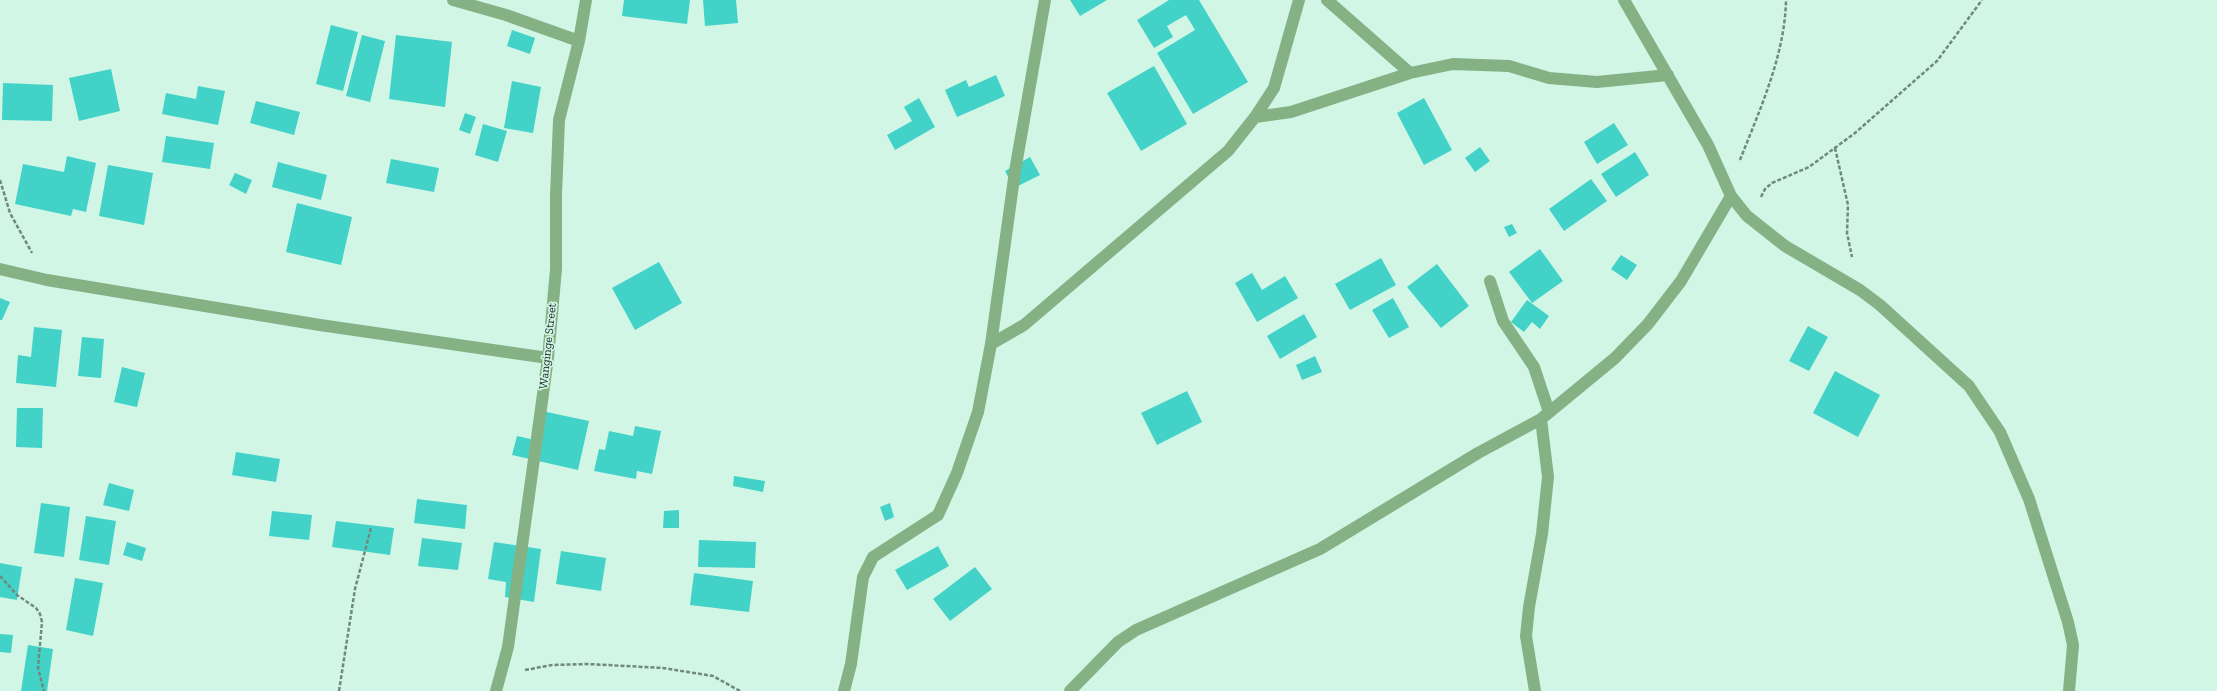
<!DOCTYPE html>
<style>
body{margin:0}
canvas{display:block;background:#d1f6e5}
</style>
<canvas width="2217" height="691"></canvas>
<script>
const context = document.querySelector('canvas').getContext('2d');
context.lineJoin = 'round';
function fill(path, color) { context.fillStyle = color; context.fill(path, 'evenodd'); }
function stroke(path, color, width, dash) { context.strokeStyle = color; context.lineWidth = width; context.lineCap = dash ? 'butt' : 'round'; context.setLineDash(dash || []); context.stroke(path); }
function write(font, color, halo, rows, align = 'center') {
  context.font = font + ' "Zilla Slab",serif'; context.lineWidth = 3.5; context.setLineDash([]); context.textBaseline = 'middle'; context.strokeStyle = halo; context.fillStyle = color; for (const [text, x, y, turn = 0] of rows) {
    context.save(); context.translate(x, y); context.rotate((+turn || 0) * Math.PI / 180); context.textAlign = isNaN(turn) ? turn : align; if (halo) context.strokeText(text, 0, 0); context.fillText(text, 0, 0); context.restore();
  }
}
fill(new Path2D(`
 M624,0h66l-3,24 -65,-8z
 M703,0h33l2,23 -33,3z
 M1070,0h37l-27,16z
 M1169,0h30l49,82 -55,32 -36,-61 38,-23 -9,-15 -19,11 6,11 -19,11 -17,-28z
 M331,25l27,7 -15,59 -27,-7z
 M512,30l23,8 -5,16 -23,-8z
 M362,35l23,6 -15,61 -24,-6z
 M396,35l56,7 -7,65 -56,-8z
 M1154,66l33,58 -46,27 -34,-58z
 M111,69l9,42 -41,10 -10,-43z
 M996,75l9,21 -48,21 -12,-27 21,-10 3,7z
 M512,81l29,6 -8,46 -29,-5z
 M3,83l50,2 -1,36 -50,-1z
 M198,86l27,5 -7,34 -56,-11 4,-21 30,6z
 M919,98l16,29 -40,23 -8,-15 25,-14 -8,-14z
 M1424,98l28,52 -28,15 -27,-52z
 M256,101l44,11 -6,23 -44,-12z
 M465,113l11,4 -6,17 -11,-4z
 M1614,123l14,22 -31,19 -13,-22z
 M483,124l24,7 -9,31 -23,-7z
 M166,136l48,7 -4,26 -48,-7z
 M1480,147l10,14 -15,11 -10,-14z
 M1635,152l14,23 -33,22 -15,-23z
 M67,156l29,7 -10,49 -13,-3 -2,7 -56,-12 8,-40 41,8z
 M1030,157l10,18 -26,13 -9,-17z
 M391,159l48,9 -5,24 -48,-9z
 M278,162l49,13 -6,25 -49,-13z
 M108,165l45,8 -9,52 -45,-9z
 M235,173l17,7 -6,14 -17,-9z
 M1591,179l16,22 -43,30 -15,-22z
 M297,203l55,14 -11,48 -55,-13z
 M1512,224l5,9 -8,4 -5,-10z
 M1540,249l23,32 -31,22 -23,-31z
 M1621,255l16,10 -10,15 -16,-11z
 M1381,258l15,27 -46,25 -15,-26z
 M659,262l23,41 -47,27 -23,-42z
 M1437,264l32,42 -28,22 -34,-41z
 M1252,273l10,17 23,-14 13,22 -41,24 -22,-39z
 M0,298l10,4 -8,18h-2z
 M1393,298l16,29 -20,11 -17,-28z
 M1527,300l22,16 -9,13 -8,-7 -8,10 -13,-10z
 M1304,314l13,23 -37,22 -13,-23z
 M1808,326l20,11 -19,34 -20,-10z
 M34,327l28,3 -6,57 -40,-4 2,-28 13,2z
 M82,337l22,2 -3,39 -23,-2z
 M1315,356l7,16 -20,8 -6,-15z
 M122,367l23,6 -8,34 -23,-5z
 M1835,371l45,24 -22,42 -45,-24z
 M1187,391l15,31 -45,23 -16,-32z
 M17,408h26l-1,40 -26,-1z
 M542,411l47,10 -11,49 -66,-15 5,-19 18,4z
 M635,426l26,5 -9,43 -15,-3 -1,8 -42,-8 5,-22 6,1 4,-19 24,5z
 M236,452l44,7 -4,23 -44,-7z
 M734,476l31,5 -2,11 -30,-6z
 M109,483l25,7 -5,21 -26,-6z
 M417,499l50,6 -2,24 -51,-6z
 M41,503l29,4 -6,50 -30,-4z
 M890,503l4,14 -9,4 -5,-14z
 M679,510v18h-16l1,-17z
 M272,511l40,4 -3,25 -40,-4z
 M86,516l30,5 -7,44 -30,-5z
 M336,521l58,7 -4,27 -58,-8z
 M422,538l40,5 -4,27 -40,-4z
 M699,540l57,2 -1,26 -57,-1z
 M127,542l19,6 -4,13 -19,-6z
 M494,542l47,7 -7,53 -29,-5 1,-15 -18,-3z
 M938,546l11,20 -42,24 -12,-20z
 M561,551l45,7 -5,33 -45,-7z
 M0,563l22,4 -5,33 -17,-3z
 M975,567l17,22 -42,32 -17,-22z
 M694,573l59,8 -4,31 -59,-7z
 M75,578l28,5 -10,53 -27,-6z
 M0,634l13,1 -2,18 -11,-1z
 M28,645l25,4 -6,42h-26z`), '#43d2c8');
stroke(new Path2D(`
 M1835,148l13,57 -1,28 5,24
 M1740,160c20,-51 45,-105 46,-160
 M0,180l10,33 22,40
 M1761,197l4,-8 7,-6 37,-16 46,-34 82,-72 45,-61
 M0,576l17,19 19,13 4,6 2,8 -4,46 6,23
 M525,670l27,-5 36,-1 75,4 50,8 27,15
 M339,691l16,-102 16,-61`), '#70897d', 2.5, [4, 2]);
stroke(new Path2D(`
 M453,0l53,15 73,26
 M1327,0l83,73
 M1624,0l84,145 23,51 16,20 38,30 75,44 20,15 89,81 31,46 29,67 39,123 5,23 -4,46
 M1255,117l36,-5 119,-39 43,-9 56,2 40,12 48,4 71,-7
 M0,269l47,11 273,45 228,33
 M1490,281l13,40 31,46 15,45
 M991,344l33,-19 204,-174 27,-34 19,-29 25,-88
 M496,691l12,-44 40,-289 8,-89v-74l3,-75 20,-79 7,-41
 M844,691l7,-27 12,-87 10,-20 65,-42 19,-42 21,-61 13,-68 24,-173 30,-171
 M1070,691l48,-49 18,-12 184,-81 158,-96 63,-34 74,-61 33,-34 33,-43 50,-85
 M1535,691l-9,-55 3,-29 13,-73 6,-57 -7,-58`), '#85b285', 12);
write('12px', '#1b2923', '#d1f6e5', [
 ["Wanginge Street",548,346,-84]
]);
</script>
